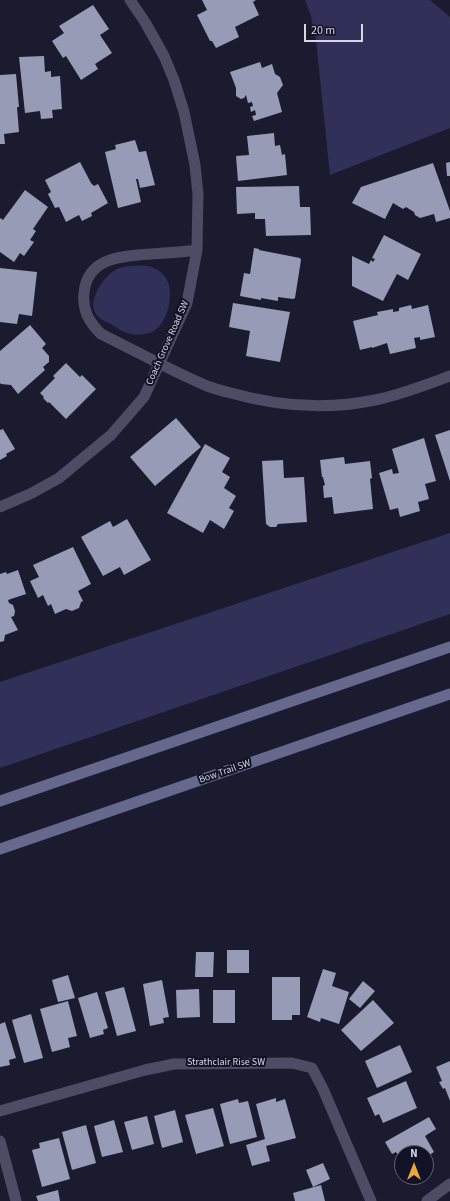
<!DOCTYPE html>
<style>
body{margin:0}
#map{position:relative;width:450px;height:1201px;overflow:hidden;background:#1b1b30;font-family:"Source Sans 3",sans-serif}
canvas{display:block}
.north{position:absolute;left:394px;top:1145px;width:40px;height:40px;box-sizing:border-box;background:#121226;border:1px solid #606173;border-radius:50%;rotate:0deg;font-size:11px;font-weight:700;line-height:16px;text-align:center;color:#d6d7e6}
.north::after{content:'';display:block;margin:auto;width:14px;height:18px;background:#f0a63e;clip-path:polygon(50% 0,100% 100%,50% 72%,0 100%)}
.scale{position:absolute;left:304px;top:24px;width:59px;height:18px;box-sizing:border-box;border:2px solid #d6d7e6;border-top:0;padding-left:5px;font-size:12px;line-height:14px;white-space:nowrap;color:#d6d7e6;-webkit-text-stroke:3px #121226;paint-order:stroke}
</style>
<div id="map">
<canvas width="450" height="1201"></canvas>
<div class="north">N</div>
<div class="scale">20 m</div>
</div>
<script>
const context = document.querySelector('canvas').getContext('2d');
context.lineJoin = 'round';
function fill(path, color) { context.fillStyle = color; context.fill(path, 'evenodd'); }
function stroke(path, color, width, dash) { context.strokeStyle = color; context.lineWidth = width; context.lineCap = dash ? 'butt' : 'round'; context.setLineDash(dash || []); context.stroke(path); }
function write(font, color, halo, rows, align = 'center') {
  context.font = font + ' "Source Sans 3",sans-serif'; context.lineWidth = 4; context.setLineDash([]); context.textBaseline = 'middle'; context.strokeStyle = halo; context.fillStyle = color; for (const [text, x, y, turn = 0] of rows) {
    context.save(); context.translate(x, y); context.rotate((+turn || 0) * Math.PI / 180); context.textAlign = isNaN(turn) ? turn : align; if (halo) context.strokeText(text, 0, 0); context.fillText(text, 0, 0); context.restore();
  }
}
fill(new Path2D(`
 M305,0h125l20,17v111l-120,47 -14,-135 -5,-24z
 M148,266c7,2 13,5 17,11 11,14 3,47 -13,55 -5,2 -15,4 -21,2 -7,-1 -15,-7 -22,-11 -5,-2 -11,-5 -14,-11 -7,-14 11,-40 25,-44 8,-3 19,-2 28,-2z
 M450,533v81l-450,154v-86z`), '#303058');
fill(new Path2D(`
 M202,0h54l-3,2 6,13 -24,12 4,10 -23,11 -4,-7h-2l-13,-26 10,-5z
 M93,5l16,24 -9,6 12,18 -17,11 3,5 -17,11 -15,-24 -3,2 -11,-17 12,-8 -5,-7z
 M44,56l1,16 6,-1v6l9,-1 2,33 -10,1 1,8 -12,1 -1,-8 -15,2 -6,-56z
 M260,62l2,6 10,-4 3,10 5,3 3,8 -6,8 5,19 -28,9 -2,-5 4,-1 -1,-5 -4,2 -1,-5 3,-1 -1,-4 -4,1 -2,-8 -2,3 -3,1 -5,-3v-8l-6,-16z
 M16,74l3,33h-2l2,25 -15,2 1,10h-5v-69z
 M274,133l1,13 5,-1 2,10 3,-1 2,21 -49,6 -2,-25 13,-1 -2,-19z
 M135,140l4,12 7,-1 9,34 -15,3 -2,-9h-2l5,23 -23,6 -13,-56 11,-3 -1,-4z
 M80,162l11,21 3,3 4,-2 10,19 -17,10 1,3 -10,5 -3,-6 -13,7 -7,-15 -4,1 -7,-14 3,-2 -6,-12z
 M450,162v14h-3l-1,-13z
 M433,163l17,48v7l-14,4 -2,-8 -14,4 -5,-3 -1,-3 -8,-5 -3,2 -10,-6 -8,16 -33,-16 9,-16z
 M299,186l1,21h10l1,28 -45,1 -1,-17h-10v-6l-18,1 -1,-27z
 M25,190l23,17 -15,22 3,2 -6,9 4,2 -10,14 -4,-3 -6,9 -14,-10v-34l3,2z
 M384,235l37,19 -13,26 -11,-6 -14,27 -31,-15v-30l17,8 2,-4 2,2 2,-3 -3,-1z
 M254,248l5,1v1l41,8 1,2 -6,38 -2,1 -15,-2v4l-17,-3v2l-21,-4 4,-23 6,1z
 M0,268l37,4 -5,44 -13,-2 -2,10 -17,-2z
 M233,303l57,9 -10,50 -34,-6 4,-25 -21,-4z
 M411,305l1,4 16,-4 7,32 -15,3v-3l-6,1 2,10 -26,6 -3,-11 -15,5v-1l-12,3 -7,-29 25,-6 -1,-3 16,-3v3l6,-1v-3z
 M30,325l16,19 -4,4 7,8v6l-6,5 2,3 -27,24 -7,-9 -10,-1 -1,-1v-32z
 M66,363l14,14 2,-2 14,14 -30,30 -17,-17 -1,1 -5,-5 1,-1 -4,-4 15,-15 -2,-2z
 M176,418l25,29 -46,39 -25,-29z
 M3,429l12,20 -9,5 1,2 -7,4v-30z
 M450,430v51l-15,-46z
 M424,438l12,43 -11,3 4,15 -11,3 2,9 -20,6 -2,-9 -8,2 -11,-37 13,-4 1,5 6,-1 -7,-24z
 M205,444l25,14 -8,14 8,5 -6,11 12,8 -7,12 5,3 -10,18 -14,-9 -7,13 -36,-20z
 M344,457l1,7 25,-3 2,17 -2,1 3,30 -39,5 -2,-17 -8,1 -1,-12 2,-1 -2,-8h-1l-2,-17z
 M283,460l1,18 20,-1 3,45 -29,2 -2,3h-6l-4,-3 -4,-63z
 M127,519l24,41 -27,15 -4,-8 -17,9 -22,-39 29,-16 3,6z
 M73,547l18,37 -13,7 5,10 -2,1 -2,6 -7,3 -6,-2 -11,5 -4,-10 -3,2 -5,-11 -5,3 -8,-17 9,-4 -6,-12z
 M18,570l8,24 -18,6 1,3 4,2 2,6 -1,5 -3,1 7,13 -13,5 -1,6 -4,1v-68l6,-2 1,2z
 M227,950h22v23h-22z
 M196,952h18l-1,25h-18z
 M323,969l13,4 -4,13 17,6 -10,32 -18,-6 -1,4 -13,-5z
 M68,975l7,23 -17,4 -6,-22z
 M272,977h28v38h-8v5h-20z
 M162,980l7,37 -6,1 1,5 -14,3 -7,-42z
 M363,981l12,10 -15,17 -11,-9z
 M124,987l12,44 -19,5 -12,-44z
 M199,989l1,28 -23,1 -1,-28z
 M213,990h22v33h-22z
 M97,992l11,36 -5,2 1,4 -14,4 -12,-40z
 M373,1000l21,23 -33,28 -20,-21z
 M68,1001l9,35 -9,2 2,9 -18,5 -12,-43z
 M31,1014l12,44 -19,5 -12,-43z
 M5,1022l11,36 -7,2 1,5 -10,2v-43z
 M400,1045l12,27 -35,16 -12,-27z
 M450,1061v40l-5,-13 -2,1 -4,-7 3,-1 -6,-14z
 M406,1081l11,27 -34,15 -4,-9 -4,2 -8,-18z
 M276,1098v4l9,-3 11,39 -30,8 4,15 -18,5 -6,-21 19,-6 -9,-35z
 M238,1099l1,4 9,-2 9,36 -27,7 -10,-40z
 M213,1108l11,38 -28,8 -11,-39z
 M175,1110l8,32 -21,6 -8,-32z
 M147,1116l7,28 -22,6 -8,-28z
 M429,1117l7,12 -11,7 9,16 -8,5v-4h-24v4l-2,1 -4,-6 -4,2 -7,-12z
 M114,1120l9,32 -21,5 -8,-31z
 M86,1125l10,38 -24,7 -10,-38z
 M59,1138l11,41 -28,8 -10,-37 8,-2 -1,-5z
 M323,1163l7,16 -17,8 -7,-17z
 M321,1185l4,16h-30l-2,-8z
 M58,1190l2,11h-22l-2,-5z`), '#989bb6');
stroke(new Path2D(`
 M197,250c-15,2 -31,3 -46,4 -28,2 -64,3 -67,39 -2,17 5,29 17,41 35,17 70,37 106,52 8,3 16,5 24,7 46,13 96,17 144,7 25,-5 50,-15 75,-24
 M0,507l32,-14 27,-15 52,-43 33,-38 43,-94 10,-53 1,-56 -3,-29 -11,-53 -10,-32 -10,-24 -19,-34 -15,-22
 M0,1111l145,-41 29,-6 118,-1 20,5 11,21 48,112
 M0,1141l16,60
 M427,1201l23,-17`), '#4c4d65', 11);
stroke(new Path2D(`
 M0,801l450,-154
 M0,849l450,-155`), '#66688d', 11);
write('10px', '#d6d7e6', '#121226', [
 ["Coach Grove Road SW",168,343,-66],
 ["Bow Trail SW",225,772,-19],
 ["Strathclair Rise SW",226,1063]
]);
</script>
